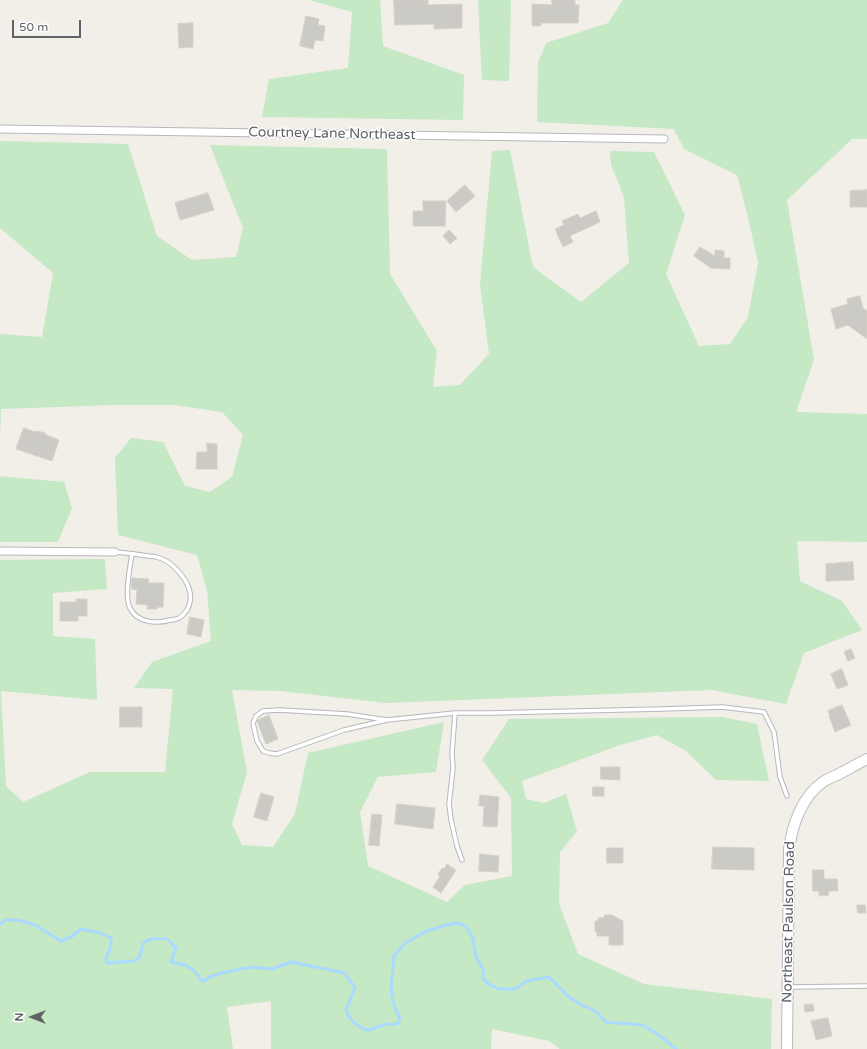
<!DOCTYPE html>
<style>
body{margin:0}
#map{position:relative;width:867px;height:1049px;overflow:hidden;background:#f1efe8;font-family:"Varela Round",sans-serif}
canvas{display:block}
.north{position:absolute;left:12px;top:997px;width:40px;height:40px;-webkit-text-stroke:3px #fff;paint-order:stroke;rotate:270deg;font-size:11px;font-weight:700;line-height:16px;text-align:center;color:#5f6368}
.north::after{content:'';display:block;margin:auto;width:14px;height:18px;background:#5f6368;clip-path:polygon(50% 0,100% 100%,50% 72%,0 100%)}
.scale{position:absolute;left:12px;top:20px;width:69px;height:18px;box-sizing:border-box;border:2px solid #5f6368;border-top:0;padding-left:5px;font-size:12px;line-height:14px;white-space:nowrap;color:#5f6368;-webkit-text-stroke:3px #fff;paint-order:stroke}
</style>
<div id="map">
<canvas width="867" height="1049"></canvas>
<div class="north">N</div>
<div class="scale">50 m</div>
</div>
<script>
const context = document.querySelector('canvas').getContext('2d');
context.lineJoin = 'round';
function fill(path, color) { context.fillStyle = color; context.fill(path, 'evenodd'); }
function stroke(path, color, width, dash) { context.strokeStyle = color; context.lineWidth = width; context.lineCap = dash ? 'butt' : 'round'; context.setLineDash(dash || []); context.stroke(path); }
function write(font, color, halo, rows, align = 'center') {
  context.font = font + ' "Varela Round",sans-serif'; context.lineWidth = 3; context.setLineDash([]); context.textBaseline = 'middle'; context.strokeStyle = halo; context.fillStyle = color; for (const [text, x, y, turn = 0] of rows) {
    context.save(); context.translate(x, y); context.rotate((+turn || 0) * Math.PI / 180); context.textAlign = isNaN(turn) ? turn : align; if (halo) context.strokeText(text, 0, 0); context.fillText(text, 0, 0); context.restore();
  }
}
fill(new Path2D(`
 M309,0h71l3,46 81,29 -1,45 -201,-3 7,-38 79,-11 4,-56z
 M478,0h33l-2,81 -27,-1z
 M623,0h244v139h-15l-65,61 27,160 -18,52 71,2v128l-70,-1 3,40 42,20 20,29 -58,23 -18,51 -75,-14 -325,13 -106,-12 -48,-1 15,82 -15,52 10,21 31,2 22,-33 13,-61 136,-31 -8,50 -58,5 -18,35 8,54 79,36 18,-17 47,-9 -1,-78 -29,-38 27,-41 213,-2 35,7 12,57 -53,-1 -30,-29 -29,-16 -37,10 -98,36 4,18 18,4 22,-9 11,37 -17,21 -1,52 19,50 66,30 128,15 -1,50h-211l-11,-8 -57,-12 -1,20h-220v-48l-44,6 6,42h-233v-489l105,-1 2,30 -54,4v43l42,3 2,61 -96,-9 5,95 17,16 67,-30h75l8,-83 -39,-1 18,-26 59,-21 -4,-51 -10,-35 -79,-20 -3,-77 16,-20 32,4 22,44 25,6 22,-15 11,-42 -21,-23 -48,-7h-59l-114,4 -1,30v-105l42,3 11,-64 -53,-45v-87l128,3 29,92 35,24 44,-3 7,-29 -33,-83 177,4 3,125 47,77 -4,36 27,-2 29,-31 -9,-70 12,-133 18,-1 23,117 48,35 48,-39 -5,-66 -13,-32 -1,-14 44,1 31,63 -19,59 33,72 31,-2 18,-27 10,-54 -10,-46 -11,-42 -53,-26 -10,-20 -137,-7 1,-59 8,-20 62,-20z
 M0,476l64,6 8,26 -14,34h-58z`), '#c5e8c5');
stroke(new Path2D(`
 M0,924l6,-4h12l17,5 26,16 10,-4 10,-8 19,4 11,5v8l-5,12 1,5 27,-2 6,-4c1,-4 1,-10 4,-14 4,-6 16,-4 23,-4l9,9 -5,14c5,2 11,1 16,4 5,3 12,8 13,14l4,1 5,-4 13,-4 28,-6 22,2 19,-7 54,11 10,15 -9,22c3,9 15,23 26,19 5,-1 10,-5 15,-5 4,0 6,1 10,0l3,-5 -6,-14 -3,-15 3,-34 11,-13 22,-12 19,-6 11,-2 8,3 8,12 3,19 7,12v10l7,6 9,4h16l12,-8 22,-4 20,20 11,7 15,7 11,11 36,3 14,8 20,16`), '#aadaff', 3);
const building = new Path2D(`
 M394,0h34v5l34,-1v24l-28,1v-5l-39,1z
 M552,0h23v5h4l-1,18h-37v3h-9v-22l20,1z
 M306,16l13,3 -1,6 7,1 -2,15 -8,-1 -2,9 -13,-3z
 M193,23v24l-14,1 -1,-24z
 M465,185l10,11 -19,16 -9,-11z
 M867,190v17h-17v-16z
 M208,193l6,17 -34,10 -5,-17z
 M423,201h23l-1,25h-32v-15h10z
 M596,211l4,11 -30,14 3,6 -10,5 -8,-18 9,-4 -2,-4 16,-7 2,4z
 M449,230l8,8 -7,6 -7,-8z
 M700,247l15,9v-6l9,1v7h6v11l-19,-1 -17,-12z
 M860,296l3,12 4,3v28l-19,-14 -12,4 -5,-20 17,-5 -1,-5z
 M24,428l11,4 3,-1 7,2 1,2 13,5 -7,21 -36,-12z
 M207,443l10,1v25h-21l1,-17h10z
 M853,562l1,18 -28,1v-17z
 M132,578l17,1 -1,4h16l-1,24h-5l-1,2h-10l1,-4 -12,-1 1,-14 -5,-1z
 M76,599h11v17h-9v5h-18v-19h16z
 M190,617l14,3 -3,17 -14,-3z
 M851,649l4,9 -7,3 -4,-9z
 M842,669l6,16 -11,4 -6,-15z
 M842,705l9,20 -16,7 -6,-16h1l-2,-5z
 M120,707h22v20h-22z
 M269,715l9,24 -12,5 -9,-23 1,-1z
 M601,767h19v13l-19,-1z
 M593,787h11v9h-11z
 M261,793l13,4 -7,24 -13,-4z
 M480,795l19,2 -2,30 -14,-1 1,-20h-5z
 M397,804l38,4 -2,21 -38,-5z
 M372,814l10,1 -3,31 -10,-1z
 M713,847l41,1v22l-42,-1z
 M607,848h16v15h-16z
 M480,854l19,2 -1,16 -19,-1z
 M447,864l9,6 -15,23 -8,-6 7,-11 -2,-2 4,-6 2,1z
 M813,870h11v9h13l1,12h-10l1,4 -10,1v-5h-6z
 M857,905h8l1,8h-8z
 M605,915h7l11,6v24h-14v-9h-12v-4h-2v-11h3v-3h5z
 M813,1004l1,7 -9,1 -1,-7z
 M828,1018l4,18 -16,4 -5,-19z`);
fill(building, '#cccac5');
stroke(building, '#d6d1c6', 1);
const lane = new Path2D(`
 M115,552c11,1 22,2 33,4 4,0 9,1 12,2 11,4 19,13 25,22 8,13 8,29 -6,38 -2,1 -6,2 -9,2 -13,4 -33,3 -40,-12 -6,-13 0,-40 2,-54
 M455,713l-3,41 1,14 -4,36 2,16 6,26 5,14
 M387,720l-40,-6 -68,-4 -16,1 -7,5 -3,7 4,18 6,10 6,2 8,1 67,-24 43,-10 68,-7h35l172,-4 60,-2 42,5 10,20 6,45 7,19
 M789,987l78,-1`);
const street = new Path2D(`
 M0,129l664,10
 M0,551l115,1`);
const secondary = new Path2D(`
 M787,1049l2,-200c3,-23 13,-53 34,-67 4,-3 9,-5 14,-7 10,-5 20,-11 30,-16`);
stroke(lane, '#b5b8bc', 5.5);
stroke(street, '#b5b8bc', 9);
stroke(secondary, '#b6babf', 12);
stroke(lane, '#fff', 3.5);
stroke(street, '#fff', 7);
stroke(secondary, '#fff', 10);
write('14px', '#5f6368', '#fff', [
 ["Courtney Lane Northeast",332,134,1],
 ["Northeast Paulson Road",789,922,-89]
]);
</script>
